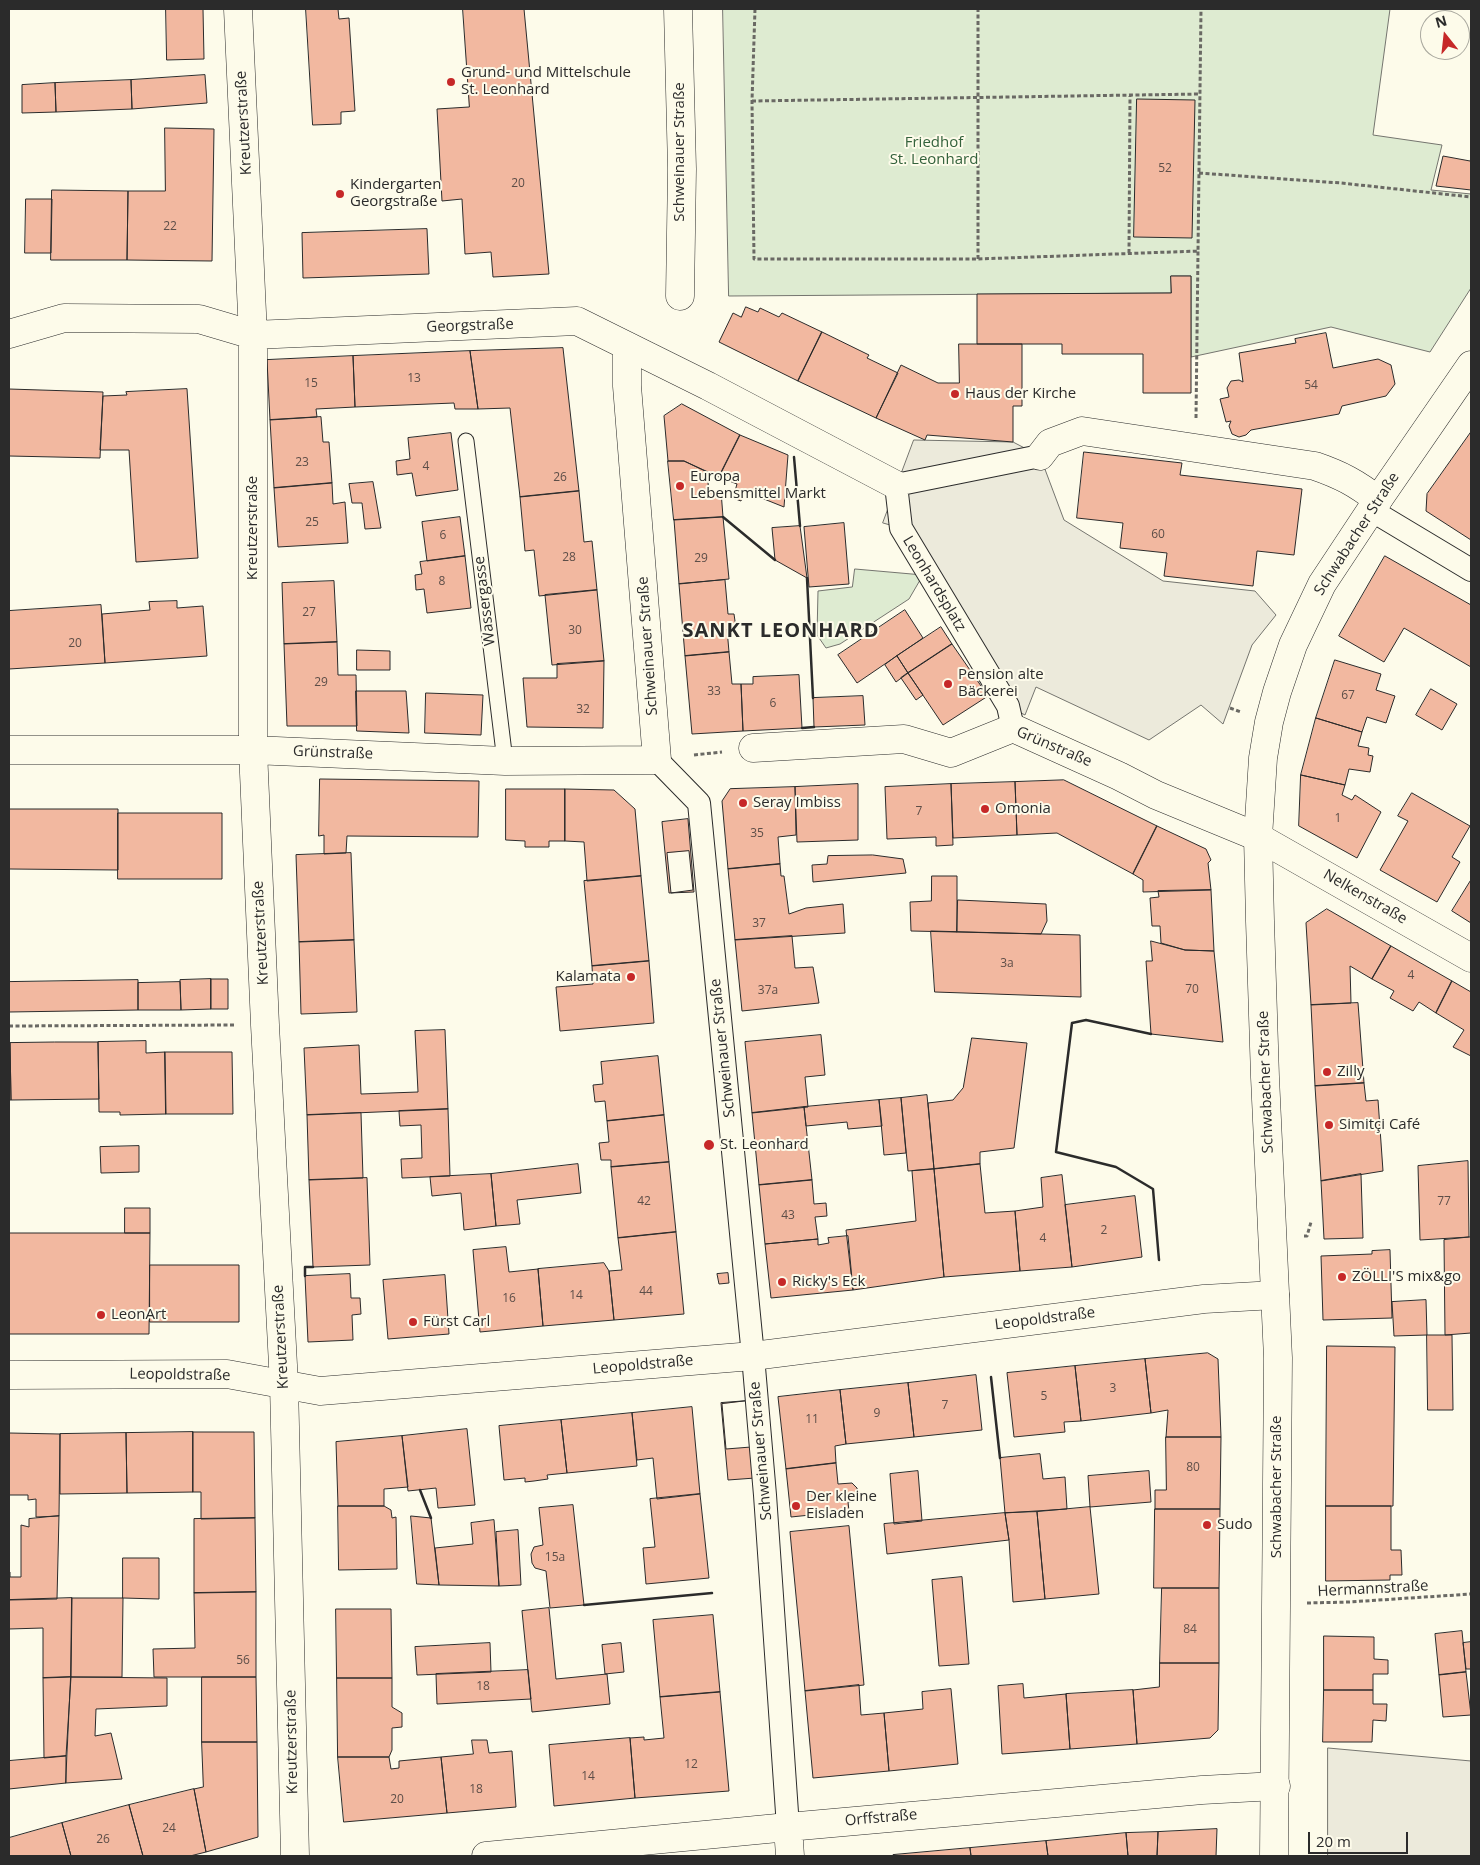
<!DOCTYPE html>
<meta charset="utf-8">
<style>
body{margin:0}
#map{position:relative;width:1480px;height:1865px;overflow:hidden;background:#fdfbea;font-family:"Open Sans",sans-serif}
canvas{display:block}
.frame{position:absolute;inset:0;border:10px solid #2b2b2b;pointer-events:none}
.north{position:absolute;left:1420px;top:10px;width:50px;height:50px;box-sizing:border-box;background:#fdfbea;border:1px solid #a9a89e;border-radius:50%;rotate:344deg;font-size:14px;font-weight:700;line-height:20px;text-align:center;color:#2b2b2b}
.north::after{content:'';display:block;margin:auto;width:18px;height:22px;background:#c62828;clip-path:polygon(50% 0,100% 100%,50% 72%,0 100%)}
.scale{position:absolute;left:1308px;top:1832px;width:100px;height:22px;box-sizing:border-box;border:2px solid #2b2b2b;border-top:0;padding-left:6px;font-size:15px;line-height:18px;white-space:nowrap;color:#2b2b2b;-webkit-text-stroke:4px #fdfbea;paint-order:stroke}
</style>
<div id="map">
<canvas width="1480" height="1865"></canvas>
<div class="frame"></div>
<div class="north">N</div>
<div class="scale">20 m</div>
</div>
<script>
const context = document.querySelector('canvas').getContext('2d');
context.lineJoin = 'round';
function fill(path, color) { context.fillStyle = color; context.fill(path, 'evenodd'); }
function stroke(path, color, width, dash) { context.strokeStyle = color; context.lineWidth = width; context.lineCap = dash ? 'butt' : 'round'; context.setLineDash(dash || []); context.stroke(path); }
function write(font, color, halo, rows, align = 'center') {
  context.font = font + ' "Open Sans",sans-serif'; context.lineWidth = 4; context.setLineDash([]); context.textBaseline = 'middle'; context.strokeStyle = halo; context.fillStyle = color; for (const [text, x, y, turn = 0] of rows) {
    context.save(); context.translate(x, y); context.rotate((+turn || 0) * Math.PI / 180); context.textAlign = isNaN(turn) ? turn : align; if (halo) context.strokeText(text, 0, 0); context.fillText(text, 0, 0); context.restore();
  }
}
const green = new Path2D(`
 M723,9h667l-17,126 69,10 -11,45 40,4v94l-41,64 -99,-25 -140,30v-81h-20v17l-442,3z
 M855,569l68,6 -14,24 -69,45 -14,4 -9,-13 1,-44 34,-4z`);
fill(green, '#deebd1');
stroke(green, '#74746e', 1);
const parking = new Path2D(`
 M914,440l99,2 27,14 24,64 99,61 92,10 21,24 -24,30 -29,79 -22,-19 -52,35 -113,-53 -11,28 -17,-9 -107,-178 -18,-5z
 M1328,1748l143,13v95h-143z`);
fill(parking, '#eceadb');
stroke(parking, '#74746e', 1);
const building = new Path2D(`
 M166,9h37l1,50 -37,1z
 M306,9h32l1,10 10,-1 6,93 -14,1v12l-28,1z
 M463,9h61l25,265 -56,3 -2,-25 -26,2 -3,-55 -20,2 -5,-92 32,-2z
 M205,75l2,28 -75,6 -1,-29z
 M131,80l1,29 -76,3 -1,-29z
 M55,83l1,29 -34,1v-28z
 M1137,99l58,1 -3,138 -58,-1z
 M165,128l49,1 -2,132 -85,-1 1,-69h37z
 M1471,151v39l-35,-4 7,-30 27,5z
 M52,190l76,1 -1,69h-76z
 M26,199h26l-1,54h-26z
 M427,229l2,45 -126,4 -1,-45z
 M1171,276h20v117h-48v-39h-81v-10h-85v-50l194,-1z
 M746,307l12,5 2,-4 19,9 3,-4 40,19 -24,49 -79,-39 14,-29 8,4z
 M822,332l47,23 -2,3 31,15 -22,45 -78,-37z
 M1326,333l7,35 45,-9 13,6 4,19 -9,12 -44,10 -3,8 -88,16 -5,5 -7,2 -7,-3 -3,-8 2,-5 -5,1 -6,-23 9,-2 -2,-9 4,-7 8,-1 4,2 -4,-29 57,-10 -1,-4z
 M959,344h63v62h-9v36l-86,-7 -2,5 -49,-22 25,-53 37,18h21z
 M563,348l16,143 -59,6 -10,-89 -32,1 -8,-58z
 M470,351l8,58h-23l-1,-6 -99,4 -2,-51z
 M353,356l2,51 -39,2 1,8 -47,3 -3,-60z
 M9,389l94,3 -3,66 -91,-2z
 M187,389l11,169 -62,4 -7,-112h-29l3,-54 24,-1 -1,-3z
 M682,404l58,31 -21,42 -35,-16h-16l-4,-45z
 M321,417l2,25h6l3,41 -58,5 -4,-68z
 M1471,432v108l-45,-29 1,-17z
 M451,433l7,57 -42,6 -4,-23 -15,2 -1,-14 14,-2 -2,-21z
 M740,435l48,20 -4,52 -40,-16 -3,10 -8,-3 4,-14 -18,-7z
 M1084,452l98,11 -2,12 122,14 -8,66 -37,-4 -4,35 -89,-10 3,-23 -47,-5 3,-25 -46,-5z
 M668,461h16l23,11 2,21 12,-2 2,26 -49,3z
 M373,482l8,46 -16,1 -3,-26h-10l-3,-19z
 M332,483l1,21 12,-2 3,41 -70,4 -4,-59z
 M579,491l5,51 8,-1 5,49 -58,6 -5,-46 -9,1 -5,-54z
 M460,517l5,39 -38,5 -5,-39z
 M723,517l6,62 -50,5 -5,-64z
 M844,523l5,61 -40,3 -5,-60z
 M800,526l7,52 -32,-18 -3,-32z
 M465,556l6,52 -44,5 -3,-24 -8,1 -1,-15 7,-1 -2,-12z
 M1385,556l86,49v62l-67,-39 -20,34 -45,-26z
 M725,580l3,34h6l2,14 -9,1 2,23 -44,4 -6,-72z
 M334,581l3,61 -53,2 -2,-61z
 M597,590l7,71 -52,4 -7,-70z
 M177,601v7l26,-2 4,50 -102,7 -3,-49 48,-4 -1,-8z
 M101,605l4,58 -96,6v-58z
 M905,610l18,28 -66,45 -19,-28z
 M941,627l11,17 -44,29 -11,-17z
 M337,642l1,33h18l1,51h-70l-3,-82z
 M952,644l36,52 -45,29 -35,-52z
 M357,650l33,1v19h-33z
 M729,652l3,32h9l2,47 -51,3 -7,-78z
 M897,656l11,17 -12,9 -11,-17z
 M1335,660l46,14 -5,16 19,6 -9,27 -19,-6 -5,15 -46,-14z
 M604,661l-1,67 -76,-1 -4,-49h34v-14z
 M908,673l15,22 -7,5 -15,-22z
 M799,675l3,53 -59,3 -2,-47h12v-7z
 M1431,689l26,15 -15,26 -26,-15z
 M356,691h50l3,42 -52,-2z
 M426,693l57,2 -2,40 -56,-2z
 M863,696l2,29 -51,2 -1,-29z
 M1316,718l46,14 -4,14 11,2 -1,7 5,1 -3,16 -21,-3 -4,16 -44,-10z
 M1301,775l44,10 -3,10 10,5 3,-5 26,17 -24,46 -58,-32z
 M320,779l159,2 -1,56 -131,-1 -1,17 -22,1v-19l-5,1z
 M1064,780l93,46 -24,48 -76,-41 -40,2 -2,-53z
 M1015,782l2,53 -64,3 -2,-54z
 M858,784v56l-61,2 -2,-55z
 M951,784l2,61 -17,1v-9l-49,2 -2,-52z
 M795,787l1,48 -18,2 2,27 -52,5 -6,-68 8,-12z
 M506,789h59v52h-16v6h-24v-6l-19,-1z
 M565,789l49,1 21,19 6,67 -54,5 -3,-39 -19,-1z
 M1412,793l58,33 -18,31 8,5 -23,40 -57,-32 28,-49 -10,-5z
 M9,809h109v61l-109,-1z
 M118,813h104v66h-104z
 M688,819l6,73 -25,1 -7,-71zM689,851l4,39 -22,3 -4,-40z
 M1157,826l49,23 5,11 -3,3 3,27 -68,2v-12l-10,-6z
 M351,853l3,87 -55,2 -3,-87z
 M873,855l30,4 3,14 -93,9 -1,-17 15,-1 1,-8z
 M780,864l1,12h3l5,38 17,-6 37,-4 2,29 -110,7 -7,-71z
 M641,876l8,85 -57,5 -8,-85z
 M932,876h25v56l-46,-1 -1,-29 21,-1z
 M1471,880v43l-19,-12z
 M1211,890l3,61 -29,-1 -24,-7 -1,-17h-8l-2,-28 9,-1 -1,-6z
 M958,900l88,4 1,17 -6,13 -84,-2z
 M1327,909l64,37 -19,33 -22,-13 1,37 -40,2 -5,-82z
 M931,931l149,4 1,62 -146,-5z
 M792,936l3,32 18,-1 6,36 -77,8 -7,-71z
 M354,940l3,72 -56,2 -2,-72z
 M1151,941l34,9 29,1 9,91 -72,-8 -5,-73h6z
 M1391,946l61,35 -16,32 -17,-11 -6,9 -23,-13 4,-7 -22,-12z
 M649,961l5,62 -94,8 -4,-44 37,-3 -1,-18z
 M211,979v30l-30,1 -1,-30z
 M211,979h17v30h-17z
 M138,980v30l-129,2v-30z
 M1452,981l19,11v64l-18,-9 11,-17 -28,-17z
 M180,982l1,28h-43v-27z
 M1358,1003l6,80 -49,3 -4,-81z
 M445,1030l3,79 -141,6 -3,-67 55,-3 2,49 57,-2 -3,-61z
 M821,1035l4,40 -20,2 3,30 -56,6 -7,-71z
 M972,1038l55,5 -13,105 -34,4v12l-46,5 -6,-66 25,-3 10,-12z
 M146,1041v12l19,-1 1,62 -46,1v-3h-21l-1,-70z
 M55,1042h43l1,57 -88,1 -1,-57z
 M9,1043h1l1,57h-2z
 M165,1052h67l1,62h-67z
 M658,1056l6,59 -57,6 -2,-20 -10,1 -2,-17 10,-1 -2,-22z
 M1364,1083l2,18 12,-1 5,71 -62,10 -6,-95z
 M927,1095l7,74 -26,2 -7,-73z
 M901,1098l5,55 -22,2 -5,-55z
 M879,1100l3,26 -34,3 -1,-7 -41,4 -2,-19z
 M804,1107l8,73 -53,5 -7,-72z
 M448,1109l2,67 -48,2 -1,-19 21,-1 -1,-33 -21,1 -1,-15z
 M361,1113l2,65 -54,2 -2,-65z
 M664,1115l5,47 -58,5v-7h-10l-2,-17 10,-1 -2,-21z
 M139,1146v26l-38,1 -1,-26z
 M1468,1161l1,76 -49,3 -2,-74z
 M669,1162l7,70 -58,6 -7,-71z
 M578,1164l3,29 -64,7 3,24 -24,2 -5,-52z
 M980,1164l5,49 30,-2 5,60 -76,6 -10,-108z
 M934,1169l10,108 -91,13 -7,-60 70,-9 -4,-50z
 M491,1174l5,52 -32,4 -3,-37 -29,3 -2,-19z
 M1361,1174l2,64 -39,1 -3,-58z
 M1062,1175l10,92 -52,4 -5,-60 28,-4 -2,-29z
 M367,1178l3,87 -57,2 -4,-87z
 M812,1180l2,24 12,-1 1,13 -12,1 3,22 -53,5 -6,-59z
 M1135,1196l7,61 -70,10 -7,-62z
 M125,1208h25v25h-25z
 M676,1232l8,82 -70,6 -5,-49 13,-1 -4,-32z
 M9,1233h141l-1,101h-140z
 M848,1236l5,54 -82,8 -6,-54 53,-5v6l11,-2 -1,-5z
 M1469,1237h2v96l-26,2 -1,-95z
 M506,1247l3,25 29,-3 5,57 -63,6 -7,-82z
 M1390,1250l2,68 -69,2 -2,-64 51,-2v-3z
 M604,1263l5,8 5,49 -71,6 -5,-57z
 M150,1265h89v57h-89z
 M728,1273l1,10 -10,1 -2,-10z
 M350,1274l1,24h9l1,16 -9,1 1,25 -45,2 -3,-66z
 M445,1275l4,59 -61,5 -5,-59z
 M1426,1300l1,35 -33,1 -2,-34z
 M1427,1335h25l1,75h-25z
 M1327,1346l68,1 -2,159h-67z
 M1208,1353l10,6 3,78h-55l2,-27 -17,3 -6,-54z
 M1145,1359l6,54 -70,8 -6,-55z
 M1075,1366l6,55 -17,1 1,10 -51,5 -7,-64z
 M976,1375l6,55 -68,7 -6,-54z
 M908,1383l6,54 -68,7 -6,-54z
 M840,1390l6,54 -11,2 1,17 -50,6 -8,-72z
 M748,1401l7,77 -27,2 -7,-77zM747,1401l4,46 -25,2 -4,-45z
 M692,1407l8,87 -43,5 -4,-41 -16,2 -5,-47z
 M632,1413l5,53 -70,7 -6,-53z
 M561,1420l6,53 -20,2 1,4 -14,2 -9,1v-4l-21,2 -5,-54z
 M467,1429l8,76 -37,3 -2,-20 -28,3 -6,-55z
 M193,1432h61l1,86 -54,1v-27h-8z
 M193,1432v60l-66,1 -1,-60z
 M9,1433l51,1 -1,82 -23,1v-18l-8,1v-5h-19z
 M126,1433l1,60 -67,1v-60z
 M402,1436l6,51 -24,2v17h-46l-2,-64z
 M1166,1437h55l-1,72h-65v-19h11z
 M1040,1454l3,25 22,-2 2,32 -62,4 -5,-55z
 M836,1463l2,21 14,-1 5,5 2,13 -11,1 1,9 -58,6 -5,-48z
 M918,1471l4,50 -28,3 -4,-50z
 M1149,1471l2,31 -61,5 -2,-31z
 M700,1494l9,84 -63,6 -3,-36 12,-1 -5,-48z
 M573,1505l11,100 -34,3 -4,-37 -11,-3 -3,-5 -1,-9 3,-7 9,-2 -4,-37z
 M338,1506h46l7,4 1,8 4,-1 1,52 -58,1z
 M1326,1506h65v44h10l1,25h-12v5l-64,1z
 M1090,1507l9,87 -54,5 -8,-87z
 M1155,1509h65l-1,79h-65z
 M1037,1512l8,87 -32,3 -4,-62 -4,-27z
 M1005,1513l4,27 -122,14 -3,-30z
 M59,1516l-2,83 -48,1v-28h1v5h11v-52l8,2v-8z
 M411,1516l20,2 8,67 -22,-1z
 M255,1518l1,74 -62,1v-74z
 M494,1520l5,66 -60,-1 -4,-37 38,-4 -2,-21z
 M849,1526l15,159 -59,6 -15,-159z
 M518,1530l3,55 -22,1 -3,-54z
 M123,1558h36v41l-36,-1z
 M962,1577l7,87 -30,2 -7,-86z
 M1162,1588h57v75h-59z
 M256,1592v85h-102l-1,-28 42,-1 -1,-55z
 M72,1598l-1,79 -28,1v-50l-34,1v-29z
 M72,1598h51l-1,79h-51z
 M549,1608l7,71 51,-5 3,30 -78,8 -10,-101z
 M336,1609h55l1,69h-55z
 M713,1615l7,77 -60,5 -7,-77z
 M1462,1631l4,41 -27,3 -4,-41z
 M1324,1636l50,1v22l14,1v14h-15v16h-49z
 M1471,1642v27h-5l-3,-26z
 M490,1643l1,29 -74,3 -2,-28z
 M621,1643l3,29 -19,2 -3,-29z
 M1160,1663h59l-1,67 -8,8 -73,6 -4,-54 26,-3z
 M528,1670l3,29 -94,5 -1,-30z
 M1466,1672l5,43 -28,2 -4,-42z
 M71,1677l-5,79 -22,2 -1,-80z
 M71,1677l96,1v28l-71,3 -1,27 16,-3 11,46 -56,4z
 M202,1677h54l1,65h-55z
 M337,1678h55v29l10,6v14l-10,1v22l-3,7h-51z
 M1023,1684l1,14 42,-4 4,55 -68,5 -4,-68z
 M859,1685l2,30 23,-2 5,58 -76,7 -8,-87z
 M951,1689l7,75 -69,7 -5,-58 39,-4 -1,-17z
 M1133,1690l4,54 -67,5 -4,-55z
 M1324,1690h49v14h14l-1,17 -13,-1 -1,22h-49z
 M720,1692l9,99 -94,7 -5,-60 14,-1v3l20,-2 -4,-41z
 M630,1738l5,60 -81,8 -5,-61z
 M472,1740h15l2,13 23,-2 4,56 -69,6 -6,-56 32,-3z
 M202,1742h55l1,95 -52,15 -12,-63 9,-2z
 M66,1756v27l-57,6v-28z
 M338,1757h51l2,12 8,-1v-7l42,-4 6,56 -103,9z
 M194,1789l12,63 -16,4h-47l-14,-51z
 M129,1805l14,51h-72l-9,-33z
 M62,1823l9,33h-62v-18z
 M1217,1829l-1,27h-59l1,-24z
 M1158,1832l-1,24h-29l-2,-23z
 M1126,1833l2,23h-80l-2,-15z
 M1046,1841l2,15h-77l-1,-8z
 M970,1848l1,8h-78v-1z`);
fill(building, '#f2b8a0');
stroke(building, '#2b2b2b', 1);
const service = new Path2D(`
 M466,441l39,320`);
const pedestrian = new Path2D(`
 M1371,510l100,60
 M1013,728l-5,-22 -107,-178 -5,-43 144,-29
 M657,760l42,43 54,553 12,139 23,332`);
const minor = new Path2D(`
 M238,9l15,326v415l12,275 19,359 11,472
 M678,9l4,160 -2,127
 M9,334l55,-16 135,1 54,16 324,-14 131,65 188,99
 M1040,456l10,-13 32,-12 233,35c26,9 41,17 63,34
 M753,748l151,-9 47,14 62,-25 106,48 37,19 102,42 213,121
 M9,750h244l252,11 152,-1 -30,-374v-40
 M9,1375l218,-1 93,17 433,-35 451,-57 71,-4
 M788,1827l2,29
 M486,1856l302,-29 414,-37 74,-4`);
const secondary = new Path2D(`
 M1274,1856l4,-498 -13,-281 -5,-156 -2,-84 5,-79 6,-36 8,-30 16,-47 29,-61 49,-74 100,-145`);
stroke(service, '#2b2b2b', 17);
stroke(pedestrian, '#2b2b2b', 24);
stroke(minor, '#2b2b2b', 29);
stroke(secondary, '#2b2b2b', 29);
stroke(new Path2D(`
 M755,9l-3,92 2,158h224l220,-8 3,-242
 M752,101l448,-7
 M1199,173l142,10 130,14
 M1129,253l1,-157
 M978,259v-250
 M1196,418l2,-167
 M1230,708l11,4
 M694,755l28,-3
 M9,1026l227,-1
 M1304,1236h3l4,-14
 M1307,1603l42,-1 122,-8`), '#6a6964', 3, [4, 2.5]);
stroke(service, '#fdfbea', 15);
stroke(pedestrian, '#fdfbea', 22);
stroke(minor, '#fdfbea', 28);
stroke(secondary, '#fdfbea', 28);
stroke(new Path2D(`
 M794,457l6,69
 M723,517l52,43
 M807,578l6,120
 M802,728l12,-1
 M1151,1034l-65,-14 -14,3 -16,129 60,15 37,22 6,71
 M305,1276v-9h8
 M991,1377l9,81
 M420,1490l11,28
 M584,1605l128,-12`), '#2b2b2b', 2.5);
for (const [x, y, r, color] of [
 [451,82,5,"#c62828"],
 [340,194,5,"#c62828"],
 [955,394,5,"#c62828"],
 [680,486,5,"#c62828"],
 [948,684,5,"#c62828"],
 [743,803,5,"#c62828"],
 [985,809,5,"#c62828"],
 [631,977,5,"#c62828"],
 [1327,1072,5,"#c62828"],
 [1329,1125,5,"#c62828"],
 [709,1145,6,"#c62828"],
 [1342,1277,5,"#c62828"],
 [782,1282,5,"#c62828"],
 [101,1315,5,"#c62828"],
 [413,1322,5,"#c62828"],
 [796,1506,5,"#c62828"],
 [1207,1525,5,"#c62828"]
]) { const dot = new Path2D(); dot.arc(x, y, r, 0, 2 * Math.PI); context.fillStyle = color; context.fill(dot); stroke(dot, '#fdfbea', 2); }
write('12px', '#5d4e48', null, [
 ["52",1165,169],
 ["20",518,184],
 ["22",170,227],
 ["13",414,379],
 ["15",311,384],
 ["54",1311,386],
 ["23",302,463],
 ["4",426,467],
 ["26",560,478],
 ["25",312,523],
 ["60",1158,535],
 ["6",443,536],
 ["28",569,558],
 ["29",701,559],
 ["8",442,582],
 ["27",309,613],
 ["30",575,631],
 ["20",75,644],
 ["29",321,683],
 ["33",714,692],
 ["67",1348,696],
 ["6",773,704],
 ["32",583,710],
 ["7",919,812],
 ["1",1338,819],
 ["35",757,834],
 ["37",759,924],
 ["3a",1007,964],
 ["4",1411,976],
 ["70",1192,990],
 ["37a",768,991],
 ["42",644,1202],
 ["77",1444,1202],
 ["43",788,1216],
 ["2",1104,1231],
 ["4",1043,1239],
 ["44",646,1292],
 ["14",576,1296],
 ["16",509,1299],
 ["3",1113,1389],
 ["5",1044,1397],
 ["7",945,1406],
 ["9",877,1414],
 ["11",812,1420],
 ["80",1193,1468],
 ["15a",555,1558],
 ["84",1190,1630],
 ["56",243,1661],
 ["18",483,1687],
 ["12",691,1765],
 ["14",588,1777],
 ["18",476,1790],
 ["20",397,1800],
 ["24",169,1829],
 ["26",103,1840]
]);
write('15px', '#2b2b2b', '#fdfbea', [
 ["Grund- und Mittelschule",461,73],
 ["St. Leonhard",461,90],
 ["Kindergarten",350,185],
 ["Georgstraße",350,202],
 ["Haus der Kirche",965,394],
 ["Europa",690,477],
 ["Lebensmittel Markt",690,494],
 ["Pension alte",958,675],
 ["Bäckerei",958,692],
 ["Seray Imbiss",753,803],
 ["Omonia",995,809],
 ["Kalamata",621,977,"right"],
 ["Zilly",1337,1072],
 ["Simitçi Café",1339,1125],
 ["St. Leonhard",720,1145],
 ["ZÖLLI'S mix&go",1352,1277],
 ["Ricky's Eck",792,1282],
 ["LeonArt",111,1315],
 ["Fürst Carl",423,1322],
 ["Der kleine",806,1497],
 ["Eisladen",806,1514],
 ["Sudo",1217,1525]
], 'left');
write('15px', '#2b2b2b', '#fdfbea', [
 ["Kreutzerstraße",244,123,-93],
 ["Schweinauer Straße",680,152,-90],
 ["Georgstraße",470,326,-2],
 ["Kreutzerstraße",253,528,-90],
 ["Schwabacher Straße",1357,534,-57],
 ["Leonhardsplatz",934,584,59],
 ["Wassergasse",485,601,-97],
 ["Schweinauer Straße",648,646,-94],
 ["Grünstraße",1054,747,23],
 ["Grünstraße",333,753,2],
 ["Nelkenstraße",1365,897,30],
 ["Kreutzerstraße",261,933,-93],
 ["Schweinauer Straße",723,1048,-96],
 ["Schwabacher Straße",1266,1082,-92],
 ["Leopoldstraße",1045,1319,-7],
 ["Kreutzerstraße",281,1337,-93],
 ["Leopoldstraße",643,1365,-5],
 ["Leopoldstraße",180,1375,1],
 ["Schweinauer Straße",761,1451,-95],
 ["Schwabacher Straße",1277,1487,-90],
 ["Hermannstraße",1373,1589,-3],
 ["Kreutzerstraße",292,1742,-91],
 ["Orffstraße",881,1818,-5]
]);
write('15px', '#34623c', '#fdfbea', [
 ["Friedhof",934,143],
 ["St. Leonhard",934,160]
]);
context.letterSpacing = '1px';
write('bold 20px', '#2b2b2b', '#fdfbea', [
 ["SANKT LEONHARD",781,631]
]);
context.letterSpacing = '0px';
</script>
